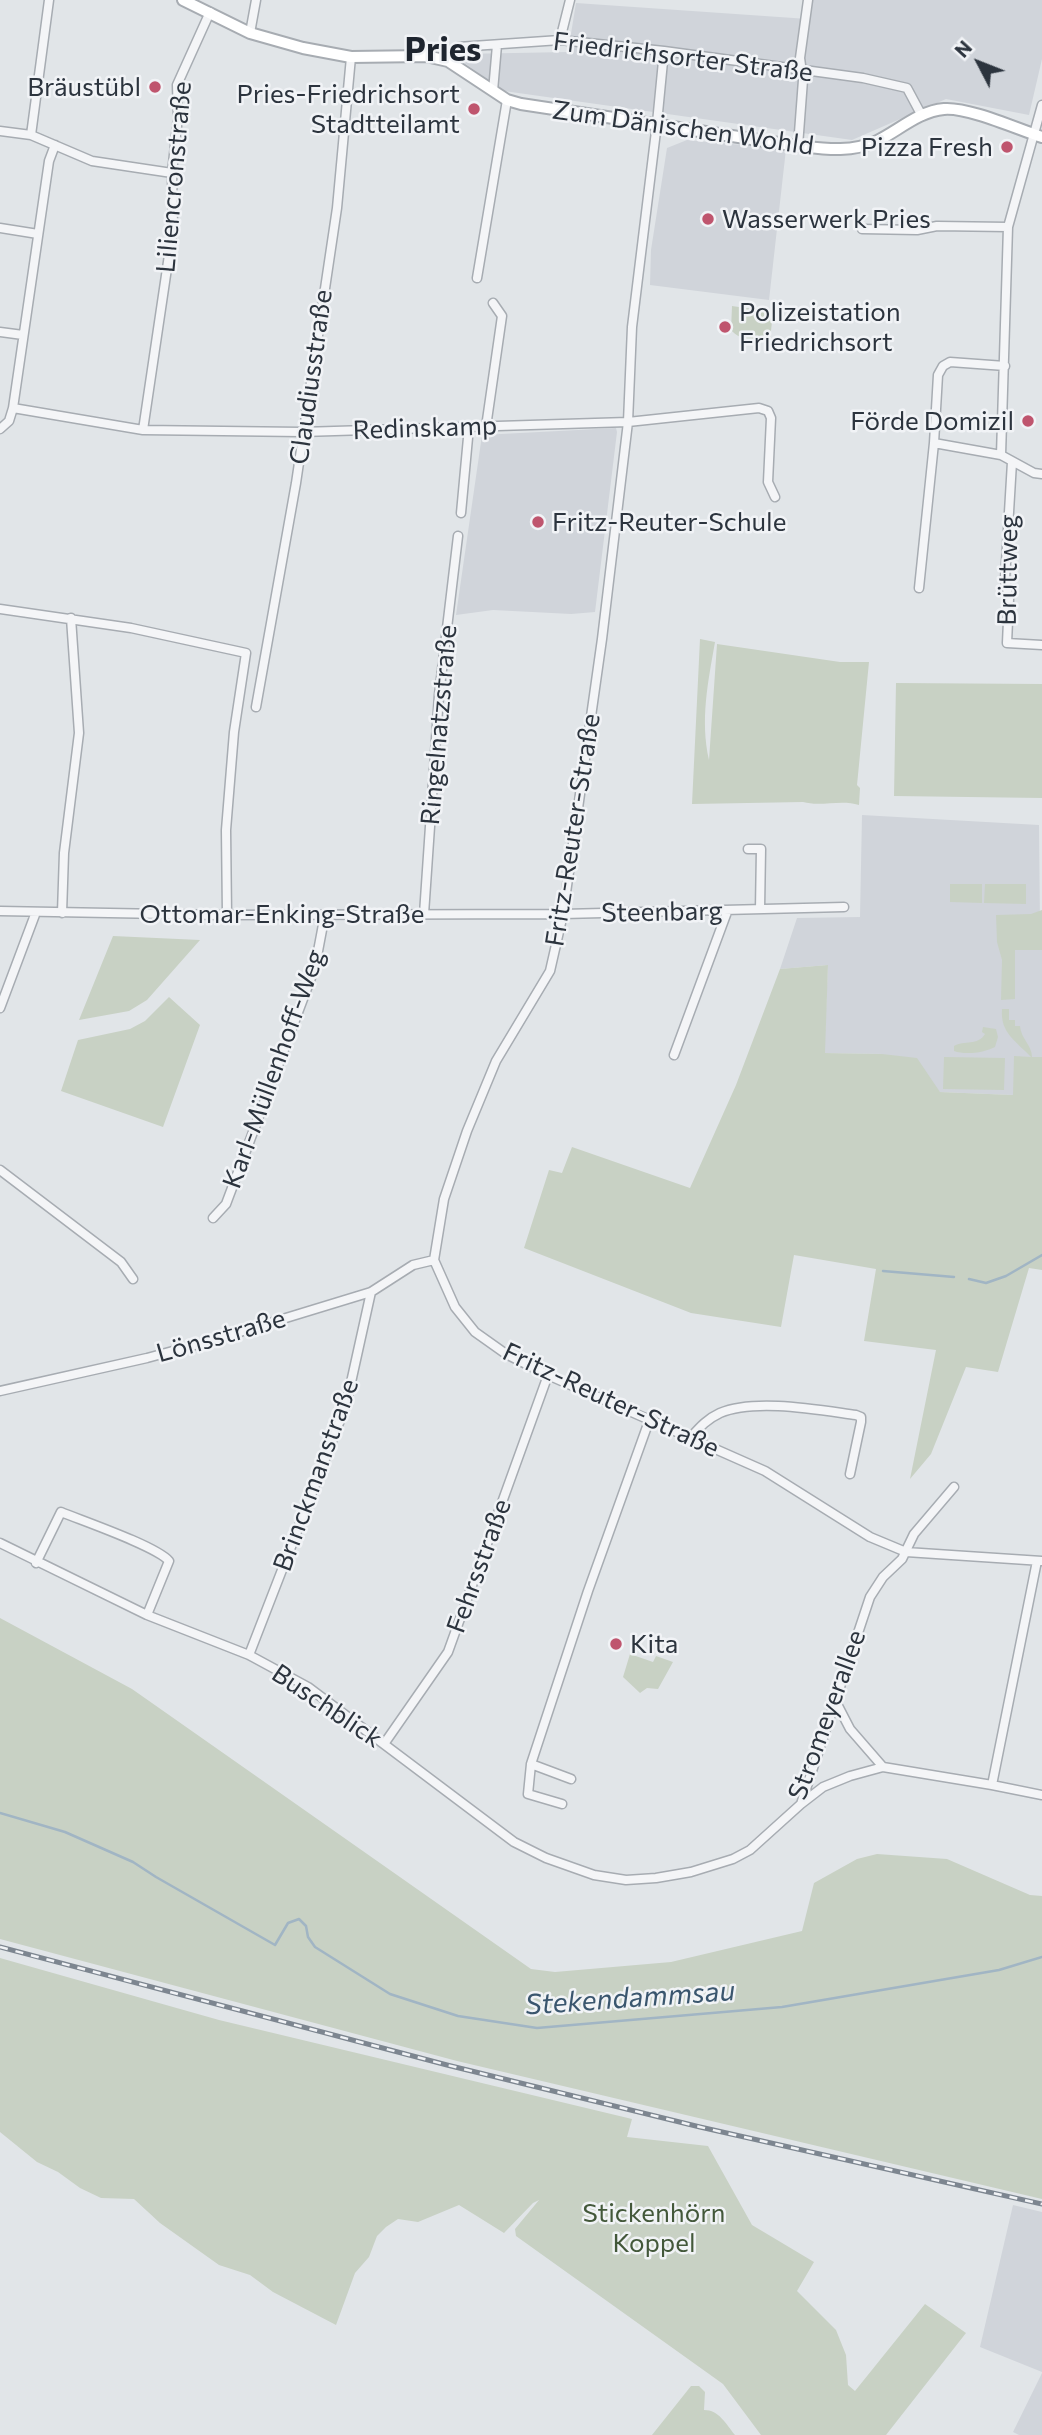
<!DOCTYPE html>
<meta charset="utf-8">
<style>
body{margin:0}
#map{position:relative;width:1042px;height:2435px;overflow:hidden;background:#e1e5e8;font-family:Commissioner,sans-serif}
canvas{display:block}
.north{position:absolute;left:944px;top:28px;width:70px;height:70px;-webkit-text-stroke:5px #f1f3f6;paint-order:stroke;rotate:312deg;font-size:19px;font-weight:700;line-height:28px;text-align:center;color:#2c343e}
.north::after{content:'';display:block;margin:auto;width:24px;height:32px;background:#2c343e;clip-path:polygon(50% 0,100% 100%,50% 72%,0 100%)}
</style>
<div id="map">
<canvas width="1042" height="2435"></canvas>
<div class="north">N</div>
</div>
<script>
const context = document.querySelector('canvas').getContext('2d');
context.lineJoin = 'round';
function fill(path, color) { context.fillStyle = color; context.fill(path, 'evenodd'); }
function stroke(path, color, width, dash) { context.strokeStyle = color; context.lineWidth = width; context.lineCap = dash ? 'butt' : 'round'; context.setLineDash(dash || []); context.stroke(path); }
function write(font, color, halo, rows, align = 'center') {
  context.font = font + ' Commissioner,sans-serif'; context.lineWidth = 5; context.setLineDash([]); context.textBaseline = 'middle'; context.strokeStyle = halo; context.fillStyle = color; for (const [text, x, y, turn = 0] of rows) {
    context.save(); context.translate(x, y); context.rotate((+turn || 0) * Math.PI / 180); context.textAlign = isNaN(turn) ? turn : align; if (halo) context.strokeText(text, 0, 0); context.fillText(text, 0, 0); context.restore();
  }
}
fill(new Path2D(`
 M811,0h231v59l-13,56 -83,-16 -94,41 -348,-49 -44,-31 1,-6 107,-2 8,-49 232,16z
 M687,140l99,9 -17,151 -119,-15 1,-35 16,-102z
 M616,428l1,4 -22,180 -24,2 -78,-4 -37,5 26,-180z
 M862,815l177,10 1,101 2,2v130l-29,37 -73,-3 -58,-38 -58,-1 4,-88 -48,4 17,-51 63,-1z
 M1013,2205l29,7v160l-62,-25z
 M1042,2373v62h-23l-6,-3z`), '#d0d4da');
fill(new Path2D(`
 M732,306l41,6 -3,28c-14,-1 -29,2 -39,-10z
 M700,639l15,3c-7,40 -15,78 -6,118l8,-116 123,18h29l-12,123 3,3 -1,17c-18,-6 -38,2 -56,-3l-111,2z
 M896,683l146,1v114l-148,-2z
 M950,884h32v19l-32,-1z
 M985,884h41v20l-42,-1z
 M1042,910v40h-27v49l-14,1 1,-40 -5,-18 -1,-27 35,-1z
 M113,936l87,4 -53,60 -18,11 -50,9z
 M828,965l-3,88 57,1 35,4 23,34 73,3 1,-39 17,1c-15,-16 -31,-24 -29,-48h7v11h6v6h5c1,13 12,19 12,31h10v213l-13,-2 -31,104 -32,-5 -35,87 -21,25 26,-129 -72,-9 12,-72 -82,-14 -13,72 -90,-14 -167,-65 25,-78 13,3 10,-26 118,41 46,-103 44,-116z
 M169,997l31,28 -37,102 -102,-36 17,-51 52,-11 15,-8z
 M983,1027l13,2 2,8 -3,10c-11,6 -30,8 -41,4v-5c10,-6 24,0 31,-12l-3,-2z
 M944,1057l61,1 -1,32 -61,-1z
 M0,1618l132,71 399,280 24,3 116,-10 131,-31 12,-48 43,-24 20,-5 70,5 83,36 12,1v303l-585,-138 -457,-122z
 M630,1654l23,8 3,-6 17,6 -15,27 -11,-1 -7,5 -17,-16z
 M0,1958l219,62 413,99 -5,18 81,9 44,79 62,37 -17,29 39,39 10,25 2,30 7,6 70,-87 41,29 -80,102h-125l-38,-51 -207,-148 -1,-7 24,-29 -6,3 -29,30 -45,-28 -41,17 -20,-3 -12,8 -9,9 -8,21 -14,16 -19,52 -63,-33 -23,-17 -31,-10 -59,-42 -26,-24 -33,-1 -21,-10 -22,-16 -21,-10 -37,-30z
 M691,2386h8l6,6 -1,18c15,0 22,14 31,25h-83z`), '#c8d1c4');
stroke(new Path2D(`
 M883,1271l71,6
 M969,1279l17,4 20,-7 36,-21
 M0,1813l65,19 68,30 23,15 119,68 13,-22 11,-4 7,7 2,11 7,10 75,47 68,22 79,12 245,-21 217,-37 43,-13`), '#a1b5c4', 2.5);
const street = new Path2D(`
 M250,33l6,-33
 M560,40l10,-40
 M664,51l-7,72 -25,204 -4,95 -26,217 -39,275 -13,57 -54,90 -29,70 -23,68 -10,61 21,47 20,25 31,22 42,21 217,96 105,66 36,15 136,9
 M448,61l10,-14 102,-7 104,11 199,27 44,10 15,28
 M493,91l4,-46
 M0,131l31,4 61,26 80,12
 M31,135l18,-135
 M798,146l5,-66 -3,-22 8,-58
 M0,228l38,6
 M862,229l55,1 20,-4 71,1
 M477,278l30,-178
 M0,332l23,3
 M1005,366l-55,-4 -7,4 -5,9 -4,68 67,12 33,18 8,1
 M13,408l130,22 159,2 326,-10 131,-14 9,3 3,7 -3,64 7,15
 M486,427l16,-111 -9,-13
 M0,429l9,-8 4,-13 36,-247 6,-16
 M143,430l30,-202 -1,-55 6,-56 -1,-32 33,-73
 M1001,455l7,-228 34,-122
 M1012,462l-7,117 4,20 -2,44 35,2
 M461,513l8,-86
 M919,588l15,-145
 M0,609l131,19 115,25 -12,79 -8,98 1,85
 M256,707l40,-224 41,-275 14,-151
 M748,849h13l-1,60
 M0,911l218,4 345,-1 281,-7
 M62,913l2,-60 15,-120 -8,-115
 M424,914l15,-219 19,-159
 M0,1008l36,-96
 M674,1055l53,-143
 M0,1170l121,92 12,17
 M213,1218l13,-14 89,-237 10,-53
 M0,1391l147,-33 70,-19 154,-47 42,-27 21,-5
 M691,1437c9,-10 16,-18 29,-24 35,-15 99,-3 136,2l5,2v5l-11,52
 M0,1543l147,72 102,40 59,32 206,155 32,16 48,17 32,5 30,-2 35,-6 42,-13 17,-9 51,-46 69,-207 13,-20 19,-18 12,-25 40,-47
 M36,1563l25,-51c22,9 95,34 108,49l-22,54
 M249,1655l97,-250 25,-113
 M835,1700l15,29 33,38
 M384,1744l64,-92 100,-277
 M531,1764l40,15
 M992,1785l45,-224
 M562,1804l-34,-10 3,-30 57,-173 61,-170
 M801,1804l22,-17 27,-11 33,-9 109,18 50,10`);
const secondary = new Path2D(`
 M183,0l67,33 53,15 48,9 75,-1 22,5 59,39 14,4 277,42c27,3 53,7 79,-5 21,-10 42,-30 67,-32 25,-2 73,20 98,28`);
stroke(street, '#a7acb2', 11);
stroke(secondary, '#a7acb2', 14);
stroke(street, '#f4f5f7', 8);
stroke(secondary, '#fff', 10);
const rail = new Path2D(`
 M0,1947l447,118 253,62 342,77`);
stroke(rail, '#7d8690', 5);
stroke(rail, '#f1f3f6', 2.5, [8]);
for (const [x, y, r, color] of [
 [155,87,7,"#bf556e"],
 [474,109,7,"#bf556e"],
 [1007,147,7,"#bf556e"],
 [708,219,7,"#bf556e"],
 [725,327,7,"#bf556e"],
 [1028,421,7,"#bf556e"],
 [538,522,7,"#bf556e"],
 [616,1644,7,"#bf556e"]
]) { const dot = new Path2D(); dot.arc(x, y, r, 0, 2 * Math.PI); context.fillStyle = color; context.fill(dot); stroke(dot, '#f1f3f6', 2.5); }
write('26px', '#2c343e', '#f1f3f6', [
 ["Friedrichsorter Straße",683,57,7],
 ["Zum Dänischen Wohld",683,128,8],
 ["Liliencronstraße",174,177,-85],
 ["Claudiusstraße",311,377,-82],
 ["Redinskamp",425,428,-2],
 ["Brüttweg",1008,570,-89],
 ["Ringelnatzstraße",439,725,-85],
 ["Fritz-Reuter-Straße",573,830,-81],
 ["Steenbarg",662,912,-1],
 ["Ottomar-Enking-Straße",282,914],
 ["Karl-Müllenhoff-Weg",274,1069,-70],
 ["Lönsstraße",221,1336,-16],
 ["Fritz-Reuter-Straße",611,1400,25],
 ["Brinckmanstraße",316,1475,-70],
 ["Fehrsstraße",479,1566,-70],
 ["Buschblick",327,1706,34],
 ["Stromeyerallee",827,1715,-70]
]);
write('26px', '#2c343e', '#f1f3f6', [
 ["Bräustübl",141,87],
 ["Pries-Friedrichsort",460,94],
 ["Stadtteilamt",460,124],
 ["Pizza Fresh",993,147],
 ["Wasserwerk Pries",722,219,"left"],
 ["Polizeistation",739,312,"left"],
 ["Friedrichsort",739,342,"left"],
 ["Förde Domizil",1014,421],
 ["Fritz-Reuter-Schule",552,522,"left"],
 ["Kita",630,1644,"left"]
], 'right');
write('26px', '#43583a', '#f1f3f6', [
 ["Stickenhörn",654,2213],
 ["Koppel",654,2243]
]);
write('italic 28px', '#3a566e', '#f1f3f6', [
 ["Stekendammsau",630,1998,-4]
]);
write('bold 33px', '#1e252f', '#f1f3f6', [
 ["Pries",443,50]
]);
</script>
